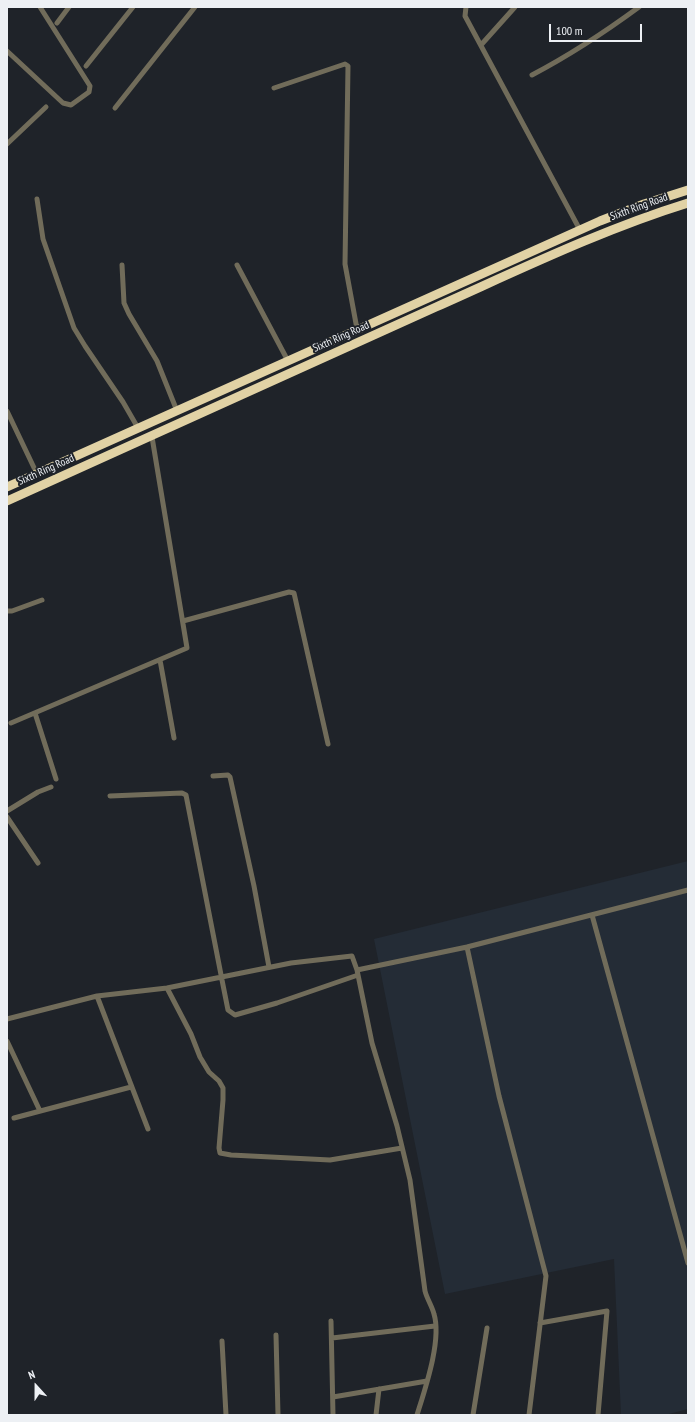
<!DOCTYPE html>
<style>
body{margin:0}
#map{position:relative;width:695px;height:1422px;overflow:hidden;background:#1f2329;font-family:"PT Sans Narrow",sans-serif}
canvas{display:block}
.frame{position:absolute;inset:0;border:8px solid #edf0f4;pointer-events:none}
.north{position:absolute;left:16px;top:1366px;width:40px;height:40px;-webkit-text-stroke:3px #1f2329;paint-order:stroke;rotate:339deg;font-size:11px;font-weight:700;line-height:16px;text-align:center;color:#edf0f4}
.north::after{content:'';display:block;margin:auto;width:14px;height:18px;background:#edf0f4;clip-path:polygon(50% 0,100% 100%,50% 72%,0 100%)}
.scale{position:absolute;left:549px;top:24px;width:93px;height:18px;box-sizing:border-box;border:2px solid #edf0f4;border-top:0;padding-left:5px;font-size:12px;line-height:14px;white-space:nowrap;color:#edf0f4;-webkit-text-stroke:3px #1f2329;paint-order:stroke}
</style>
<div id="map">
<canvas width="695" height="1422"></canvas>
<div class="frame"></div>
<div class="north">N</div>
<div class="scale">100 m</div>
</div>
<script>
const context = document.querySelector('canvas').getContext('2d');
context.lineJoin = 'round';
function fill(path, color) { context.fillStyle = color; context.fill(path, 'evenodd'); }
function stroke(path, color, width, dash) { context.strokeStyle = color; context.lineWidth = width; context.lineCap = dash ? 'butt' : 'round'; context.setLineDash(dash || []); context.stroke(path); }
function write(font, color, halo, rows, align = 'center') {
  context.font = font + ' "PT Sans Narrow",sans-serif'; context.lineWidth = 4; context.setLineDash([]); context.textBaseline = 'middle'; context.strokeStyle = halo; context.fillStyle = color; for (const [text, x, y, turn = 0] of rows) {
    context.save(); context.translate(x, y); context.rotate((+turn || 0) * Math.PI / 180); context.textAlign = isNaN(turn) ? turn : align; if (halo) context.strokeText(text, 0, 0); context.fillText(text, 0, 0); context.restore();
  }
}
fill(new Path2D(`
 M688,861v548l-23,6h-44l-7,-156 -169,35 -71,-355z`), '#242c36');
stroke(new Path2D(`
 M466,7l-1,9 115,214
 M57,23l12,-16
 M481,45l34,-38
 M7,51l56,52 8,2 18,-13 1,-6 -50,-79
 M86,66l47,-59
 M532,75c38,-20 73,-43 107,-68
 M274,88l71,-24 3,2 -3,198 12,65
 M115,108l80,-101
 M7,144l39,-37
 M37,199l6,40 31,89 11,18 38,56 15,26
 M122,265l2,38 5,11 28,47 20,50
 M237,265l51,96
 M7,411l30,63
 M7,611h5l30,-11
 M183,621l106,-29 5,1 34,151
 M160,660l14,78
 M35,713l21,66
 M11,723l176,-75 -35,-211
 M213,776l15,-1 2,2 24,109 15,81
 M110,796l72,-3 4,2 37,190 5,25 7,5 42,-12 81,-28
 M7,811l31,-19 13,-5
 M7,817l31,46
 M592,915l96,348
 M467,947l32,149 47,180 -17,139
 M357,970l110,-23 221,-57
 M167,988l24,46 9,23 9,15 10,9 4,7v12l-4,48 1,5 11,2 99,5 72,-12
 M97,996l51,133
 M7,1019l90,-23 70,-8 124,-25 61,-7 5,14 15,73 25,83 13,54 15,111c2,8 7,15 9,23 8,26 -9,75 -17,101
 M7,1041l33,70
 M14,1118l117,-31
 M331,1321l2,94
 M540,1323l67,-12 -9,104
 M276,1335l2,80
 M332,1338l103,-12
 M222,1341l4,74
 M333,1397l94,-16
 M376,1415l3,-26
 M473,1415l14,-87`), '#716c5a', 5);
stroke(new Path2D(`
 M7,487l593,-266 44,-17 44,-14
 M7,501c143,-64 286,-130 429,-194 83,-37 165,-77 252,-104`), '#e1d2a5', 9);
write('11px', '#edf0f4', '#1f2329', [
 ["Sixth Ring Road",639,207,-20],
 ["Sixth Ring Road",341,337,-24],
 ["Sixth Ring Road",46,470,-24]
]);
</script>
